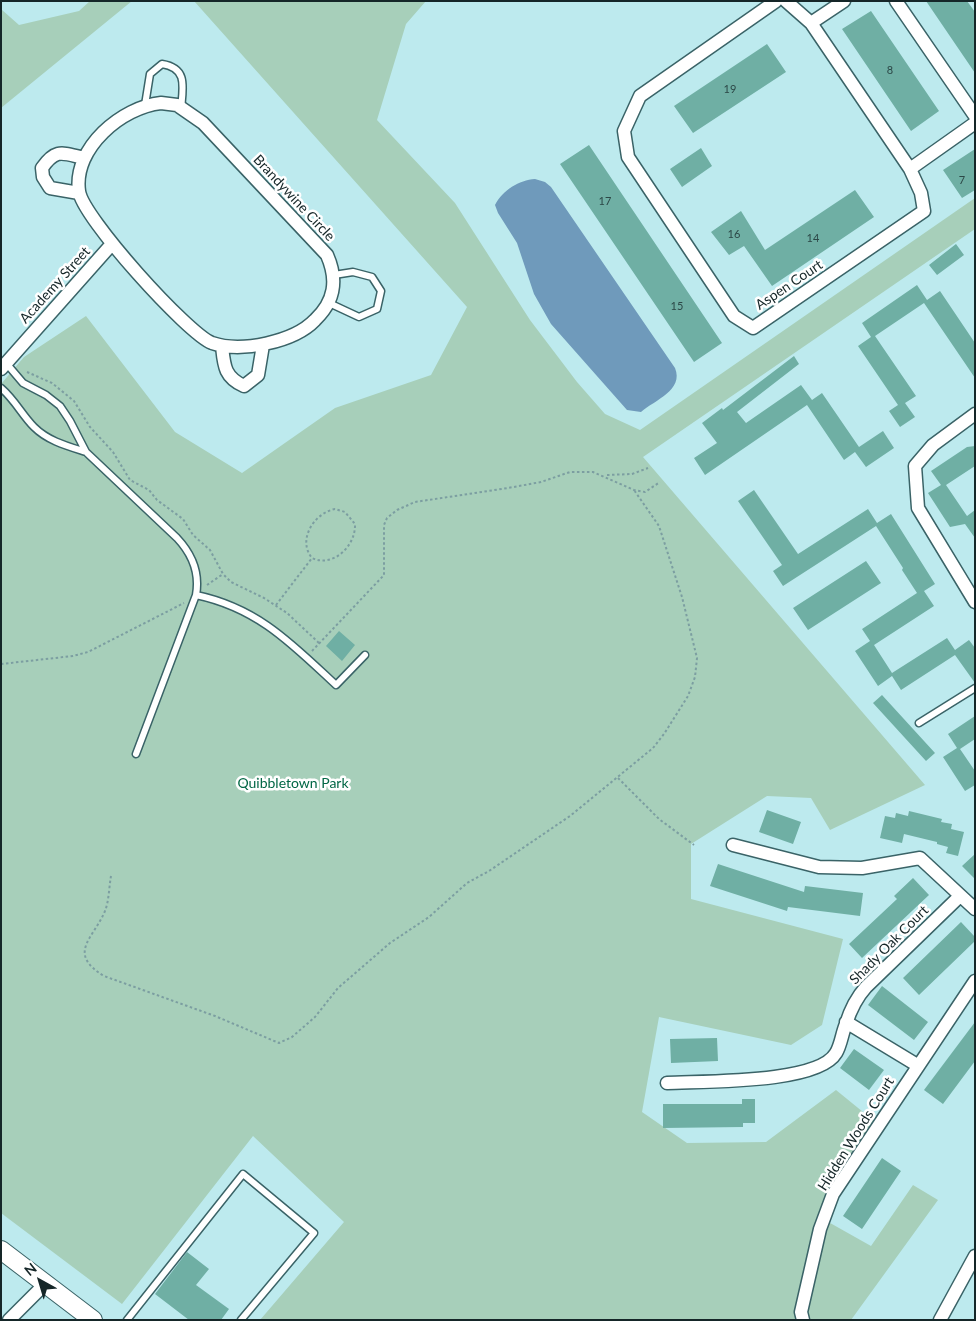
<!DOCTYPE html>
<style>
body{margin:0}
#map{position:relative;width:976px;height:1321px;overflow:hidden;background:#bdeaee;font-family:Lato,sans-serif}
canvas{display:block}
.frame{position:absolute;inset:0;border:2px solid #152628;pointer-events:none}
.north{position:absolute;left:15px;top:1256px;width:50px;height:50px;-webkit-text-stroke:4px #fff;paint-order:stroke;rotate:321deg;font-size:14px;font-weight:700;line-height:20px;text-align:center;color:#152628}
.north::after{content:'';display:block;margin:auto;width:18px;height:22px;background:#152628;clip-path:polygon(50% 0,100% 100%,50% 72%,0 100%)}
</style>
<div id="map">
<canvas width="976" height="1321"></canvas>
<div class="frame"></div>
<div class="north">N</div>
</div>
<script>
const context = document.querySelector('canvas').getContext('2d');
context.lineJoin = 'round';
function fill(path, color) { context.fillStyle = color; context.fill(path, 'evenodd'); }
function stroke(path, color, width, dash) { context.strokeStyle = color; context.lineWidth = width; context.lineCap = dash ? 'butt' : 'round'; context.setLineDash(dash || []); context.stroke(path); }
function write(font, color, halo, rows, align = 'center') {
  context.font = font + ' Lato,sans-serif'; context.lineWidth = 5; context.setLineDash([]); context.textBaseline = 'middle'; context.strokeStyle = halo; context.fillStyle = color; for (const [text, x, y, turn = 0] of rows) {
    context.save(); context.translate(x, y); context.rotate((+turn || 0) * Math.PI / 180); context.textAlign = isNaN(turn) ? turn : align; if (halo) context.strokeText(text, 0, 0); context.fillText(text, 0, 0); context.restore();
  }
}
fill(new Path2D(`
 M90,1h42l-131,107v-99l18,16 60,-14z
 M194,1h232l-20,23 -29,96 78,83 75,117 47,62 28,32 35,16 335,-232v31l-332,228 282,328 -95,45 -19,-32 -44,-2 -76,48v55l152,40 -21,86 -31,20 -132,-28 -17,95 45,31 79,-1 70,-52 43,35 -56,94 48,27 42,-61 25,15 -87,120h-591l84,-98 -91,-86 -131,168 -121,-91v-829l23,-27 62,-41 89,116 67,41 93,-65 96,-33 36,-68z`), '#a7cfba');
fill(new Path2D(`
 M535,179l10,3 6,5 124,181c9,22 -20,32 -34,44l-14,-2 -76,-86 -17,-30 -17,-51 -19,-30 -3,-8c8,-15 24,-25 40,-26z`), '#6f9abb');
fill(new Path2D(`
 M926,1h41l8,11v61z
 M871,11l68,100 -28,20 -69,-102z
 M767,44l19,28 -93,61 -19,-27z
 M589,145l133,198 -28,19 -134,-198z
 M701,148l11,18 -30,21 -12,-18z
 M975,149v41l-13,8 -19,-28z
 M855,190l19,27 -102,69 -28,-40 -15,9 -18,-23 30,-21 24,39z
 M956,244l8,11 -27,20 -8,-10z
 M917,285l10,15 13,-9 35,52v35l-51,-75 -49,33 41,60 -11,7 10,14 -15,10 -11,-16 9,-6 -40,-59 13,-9 -9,-14z
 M794,356l5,8 -62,48 9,11 55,-38 11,15 10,-7 37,54 24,-16 11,17 -28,19 -11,-15 -11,8 -37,-55 -102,70 -11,-17 23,-15 -15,-20 20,-15 1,2z
 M975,446v20l-29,19 21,31 8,-6v28l-10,-14 -15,3 -22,-34 13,-8 -10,-14 36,-24z
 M754,490l44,64 70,-45 9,14 14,-9 44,70 -11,7 10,15 -60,39 18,28 55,-35 8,12 14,-10 6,8v35l-20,-28 -54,35 -9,-14 -14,10 -23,-35 15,-10 -8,-12 55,-36 -15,-23 1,-2 -27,-42 -93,60 -10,-15 9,-6 -44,-64z
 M866,561l15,22 -73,47 -15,-22z
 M339,631l16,14 -13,16 -16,-15z
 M882,695l53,58 -9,8 -53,-58z
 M975,716v23l-15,10 15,22v14l-10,6 -22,-34 14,-9 -9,-14z
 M767,810l34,12 -8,22 -34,-12z
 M909,811l33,8 -1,3 11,2 -1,5 13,3 -6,24 -12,-3 2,-6 -11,-3v-2l-33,-8 -2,9 -22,-5 5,-22 10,2 1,-5 12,3z
 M975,854v25l-13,-13z
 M718,864l86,28 1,-6 58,7 -3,23 -72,-9 -1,4 -77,-25z
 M913,878l16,17 -67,63 -13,-14 48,-45 -3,-3z
 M961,922l14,15v4l-56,54 -16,-17z
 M882,986l46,36 -14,18 -46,-35z
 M975,1022v39l-32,43 -19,-14z
 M717,1038l1,23 -47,2 -1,-24z
 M854,1049l30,21 -15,20 -29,-22z
 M742,1099h13v24h-12v4l-80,1v-24h79z
 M882,1158l19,13 -39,58 -19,-13z
 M187,1252l22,17 -13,16 33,24 -8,11h-32l-34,-26z`), '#6fafa4');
const lane = new Path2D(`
 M145,105l5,-31 12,-10c26,4 21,23 19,45
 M329,303l30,14 18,-8 4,-18 -9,-14 -19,-5 -19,3
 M6,363l17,20 23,12 14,11 10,15 16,31 91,86c15,16 23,35 19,57l-60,159
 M1,388c14,12 21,27 33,39 14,14 33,19 52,25
 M196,595c62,13 96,49 140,90l29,-30
 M919,723l56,-35
 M127,1320l116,-146 71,59 -73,87`);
const street = new Path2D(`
 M776,1l-136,95 -16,35 4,26 106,159 19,12 171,-117 -3,-18 -11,-24 -99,-146 -25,-22
 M896,1l79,115
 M811,23l33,-22
 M161,103l16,2 26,18 124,132c11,25 8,46 -12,65 -21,22 -74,33 -103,23 -24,-9 -130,-126 -133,-152 -6,-43 43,-84 82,-88z
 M910,169l65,-46
 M79,193l-29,-5 -7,-11 -1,-9c14,-20 20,-15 42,-10
 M222,346c2,19 2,31 22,40l14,-11 5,-30
 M1,369l110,-124
 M975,414l-42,31 -18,21 3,42 57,94
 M733,845l86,22 43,1 58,-10 55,51
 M846,1022l71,43
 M667,1083c35,-2 151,1 169,-30 5,-8 6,-20 10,-29 4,-13 11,-27 20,-37l94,-91
 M9,1320l36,-36
 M803,1320l-2,-8 19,-83 13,-35 142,-213
 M940,1320l35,-64`);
const secondary = new Path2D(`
 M1,1250l92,70`);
stroke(lane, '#3a6367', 9);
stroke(street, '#3a6367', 15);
stroke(secondary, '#3a6367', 20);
stroke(new Path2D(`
 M27,372l25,11 22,18 16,26 23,25 17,28 19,10 8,10 26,19 10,16 17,15 13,24 8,8 33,16 23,15 32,30
 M607,475l25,-1 16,-6
 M207,585l16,-11
 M276,605l36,-47c21,10 44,-12 43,-34l-10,-12 -10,-3c-21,4 -38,31 -23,49
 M312,651l72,-76v-50l3,-7 10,-8 18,-8 93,-14 33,-6 29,-10h23l41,18 11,2 15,-10
 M1,664l72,-8 15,-4 96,-49
 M618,778l41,41 35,26
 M111,876c-2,11 -2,25 -6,35 -11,27 -39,42 -1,65l111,40 64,27 13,-6 23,-20 23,-29 52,-45 39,-26 38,-34 22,-12 81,-55 83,-68 11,-14 24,-38 7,-19 2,-19 -15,-61 -23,-71 -25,-36`), '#7c9ea1', 2, [2.5, 2.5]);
stroke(lane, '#fff', 6);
stroke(street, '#fff', 12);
stroke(secondary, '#fff', 18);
write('11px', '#2c4847', null, [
 ["8",890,70],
 ["19",730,89],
 ["7",962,180],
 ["17",605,201],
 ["16",734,234],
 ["14",813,238],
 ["15",677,306]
]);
write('14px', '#152628', '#fff', [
 ["Brandywine Circle",294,198,47],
 ["Academy Street",55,285,-48],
 ["Aspen Court",789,285,-34],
 ["Shady Oak Court",889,945,-45],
 ["Hidden Woods Court",856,1134,-58]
]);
write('14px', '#026745', '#fff', [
 ["Quibbletown Park",293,783]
]);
</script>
